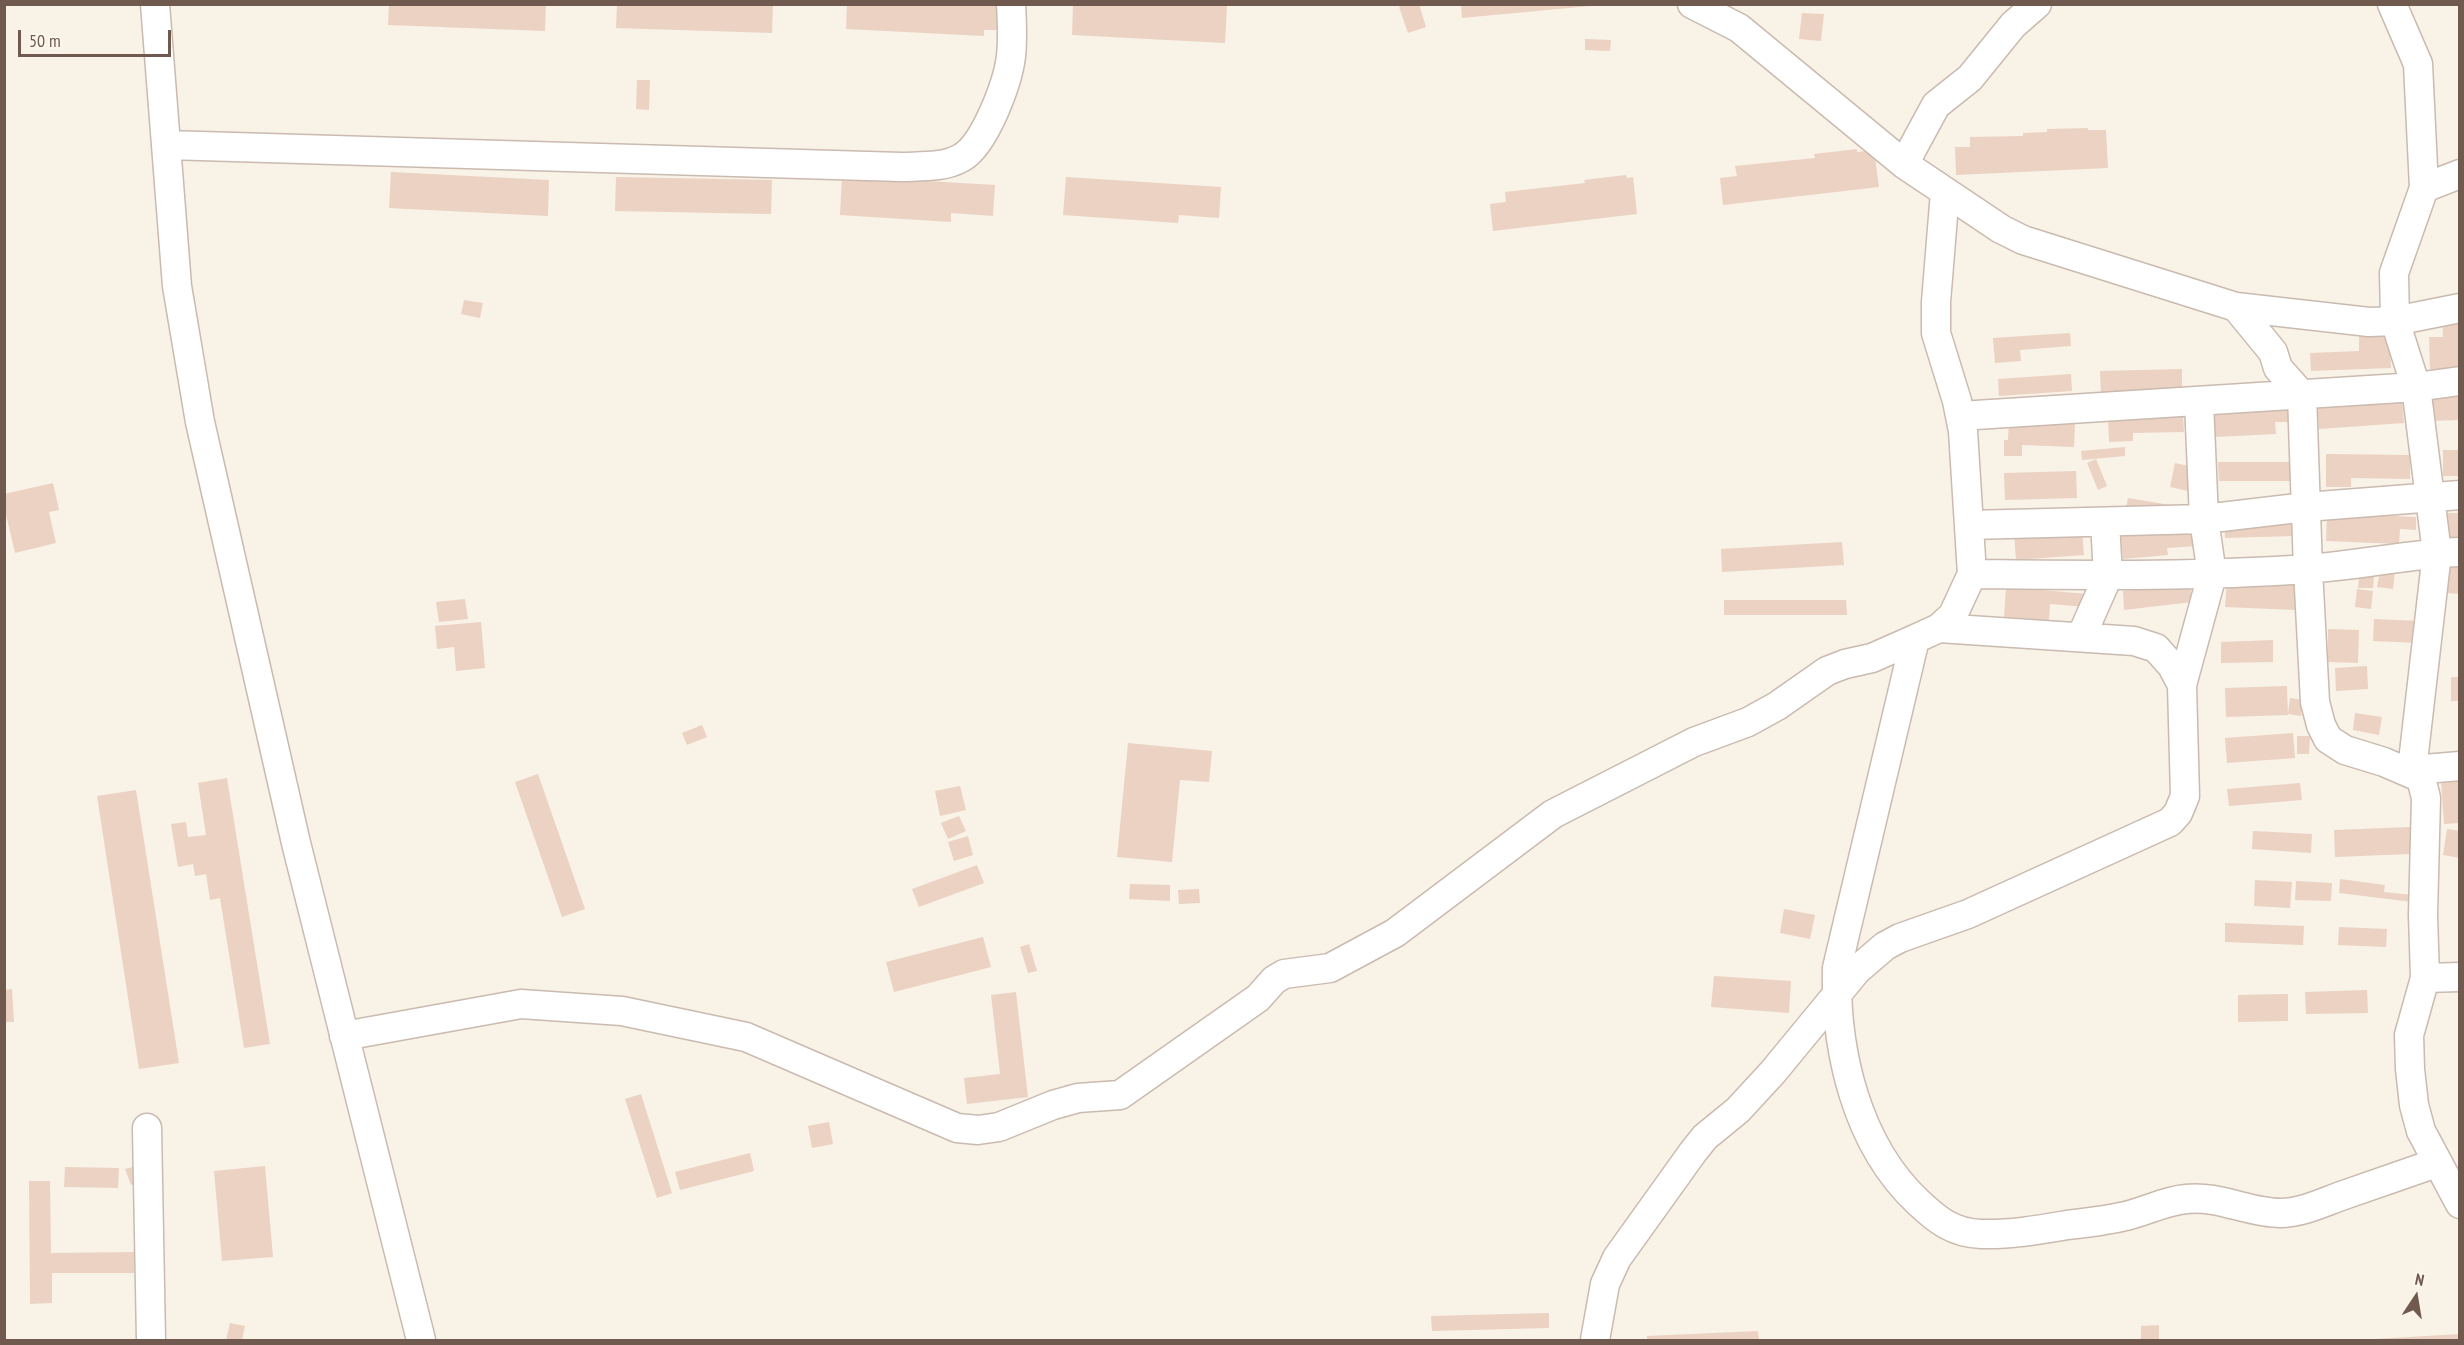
<!DOCTYPE html>
<style>
body{margin:0}
#map{position:relative;width:2464px;height:1345px;overflow:hidden;background:#f9f2e7;font-family:"PT Sans Narrow",sans-serif}
canvas{display:block}
.frame{position:absolute;inset:0;border:6px solid #705a4f;pointer-events:none}
.north{position:absolute;left:2386px;top:1267px;width:60px;height:60px;-webkit-text-stroke:4px #fdf6ed;paint-order:stroke;rotate:12deg;font-size:16px;font-weight:700;line-height:24px;text-align:center;color:#705a4f}
.north::after{content:'';display:block;margin:auto;width:21px;height:27px;background:#705a4f;clip-path:polygon(50% 0,100% 100%,50% 72%,0 100%)}
.scale{position:absolute;left:18px;top:30px;width:153px;height:27px;box-sizing:border-box;border:3px solid #705a4f;border-top:0;padding-left:8px;font-size:18px;line-height:21px;white-space:nowrap;color:#705a4f;-webkit-text-stroke:4px #fdf6ed;paint-order:stroke}
</style>
<div id="map">
<canvas width="2464" height="1345"></canvas>
<div class="frame"></div>
<div class="north">N</div>
<div class="scale">50 m</div>
</div>
<script>
const context = document.querySelector('canvas').getContext('2d');
context.lineJoin = 'round';
function fill(path, color) { context.fillStyle = color; context.fill(path, 'evenodd'); }
function stroke(path, color, width, dash) { context.strokeStyle = color; context.lineWidth = width; context.lineCap = dash ? 'butt' : 'round'; context.setLineDash(dash || []); context.stroke(path); }
fill(new Path2D(`
 M389,4h157l-1,27 -157,-6z
 M617,4h156l-1,29 -156,-5z
 M847,4h154l-1,26h-16v6l-138,-7z
 M1073,4l154,2 -2,37 -153,-8z
 M1406,4h13l7,23 -18,6 -9,-26z
 M1461,4h129v2l-128,12z
 M1802,13l22,1 -3,27 -22,-2z
 M1585,39l26,1 -1,11 -25,-1z
 M637,80h13l-1,30 -13,-1z
 M2088,128v2h18l2,38 -152,7 -1,-28h15v-10l53,-1v-3l24,-1v-3z
 M1857,149v3l17,-2 5,37 -156,18 -3,-27 17,-2 -2,-10 80,-8 -1,-4z
 M391,172l158,8 -1,36 -159,-8z
 M1626,175l1,3 6,-1 4,37 -144,17 -3,-27 16,-2 -1,-10 80,-9 -1,-3z
 M842,176l153,9 -2,31 -42,-3v9l-111,-7z
 M616,177l156,3 -1,34 -156,-3z
 M1066,177l155,10 -2,31 -40,-3 -1,8 -115,-8z
 M464,300l19,3 -3,15 -19,-4z
 M2459,313v56h-29l-1,-32h14l-1,-23z
 M2070,333l1,13 -51,4 1,11 -26,2 -2,-25z
 M2390,335l1,33 -80,3 -1,-18 49,-2v-15z
 M2182,369v22l-81,2 -1,-22z
 M2071,374l1,17 -73,5 -1,-17z
 M2432,387h28v33l-28,1z
 M2402,400l2,23 -85,6 -2,-23z
 M2287,407l1,15h-13l1,12 -61,3 -1,-27z
 M2183,415l1,17 -51,1v8l-24,1 -1,-25z
 M2009,420l66,2 -1,25 -52,-2v11h-18v-16h4z
 M2125,447v9l-43,4 -1,-9z
 M2443,450h17v26h-17z
 M2326,454l84,1v24l-59,-1v9h-25z
 M2096,459l11,27 -9,4 -11,-27z
 M2218,462h80v19h-79z
 M2175,463l18,4 -5,24 -18,-4z
 M2076,471l1,27 -72,2 -1,-27z
 M53,483l6,27 -10,2 7,31 -41,10 -11,-47v-12z
 M2128,498l48,8 -50,3z
 M2327,513l89,4v13l-16,-1 -1,15 -73,-3z
 M2443,513h17v28h-18z
 M2293,517l1,19 -69,2 -1,-19z
 M2195,523l2,23 -30,2 1,7 -45,4 -3,-29z
 M2082,530l2,25 -68,5 -2,-26z
 M1842,542l2,23 -122,7 -1,-23z
 M2448,566l12,1v27l-14,-1z
 M2380,570l15,2 -2,17 -16,-2z
 M2359,577h15l-1,11h-15z
 M2227,581l70,3 -1,26 -71,-3z
 M2190,585l2,17 -68,8 -1,-19z
 M2006,587l82,7 -2,13 -36,-3 -1,16 -45,-3z
 M2357,589l16,2 -2,18 -16,-2z
 M465,599l3,20 -29,3 -3,-20z
 M1724,600h122l1,15h-123z
 M2374,619l46,2 -1,22 -46,-2z
 M481,622l4,46 -29,3 -2,-24 -17,2 -2,-23z
 M2328,629l31,1 -1,33 -30,-1z
 M2273,640v22l-52,1v-21z
 M2367,666l1,23 -32,2 -1,-23z
 M2451,677h9v24h-9z
 M2287,686l1,29 -62,2 -1,-29z
 M2290,698l13,2 -2,16 -13,-2z
 M2355,713l27,4 -3,18 -26,-5z
 M702,725l5,12 -20,8 -5,-12z
 M2293,733l2,25 -68,5 -2,-25z
 M2297,736h13l-1,18h-12z
 M1128,743l84,8 -3,31 -29,-2 -8,82 -55,-5z
 M538,774l47,135 -23,8 -47,-135z
 M227,778l43,266 -26,4 -24,-150 -10,2 -4,-26 -11,2 -2,-12 -15,3 -7,-43 15,-2 2,15 18,-2 -8,-52z
 M2460,779v44l-16,1 -3,-44z
 M2300,783l2,17 -73,6 -2,-17z
 M960,786l6,24 -26,6 -5,-25z
 M136,790l43,273 -40,6 -42,-273z
 M959,816l7,15 -18,8 -7,-16z
 M2410,827l1,27 -76,3 -1,-27z
 M2447,829l13,2v27l-17,-3z
 M2253,831l59,3 -1,19 -59,-4z
 M968,836l5,19 -19,6 -6,-19z
 M977,865l7,18 -65,24 -7,-18z
 M2340,879l45,6 -1,7 29,3v7l-74,-9z
 M2255,880l37,2 -2,26 -36,-2z
 M2296,881l36,2 -1,18 -36,-1z
 M1130,884l40,1v16l-41,-2z
 M1199,889l1,14 -21,1 -1,-14z
 M1784,909l31,6 -5,24 -30,-6z
 M2225,923l79,3 -1,19 -78,-3z
 M2339,927l48,2 -1,18 -48,-2z
 M983,937l8,30 -97,25 -8,-30z
 M1029,944l8,27 -9,2 -8,-26z
 M1714,976l77,5 -2,32 -78,-6z
 M12,989l2,33h-10v-32z
 M2367,990l1,23 -62,1 -1,-22z
 M1016,992l12,105 -61,7 -3,-26 36,-4 -9,-79z
 M2288,994v27l-50,1v-27z
 M641,1094l31,99 -15,5 -32,-99z
 M829,1122l4,22 -21,4 -4,-22z
 M750,1153l4,18 -74,19 -5,-18z
 M136,1166l5,16 -10,3 -6,-16z
 M265,1166l8,91 -51,4 -8,-90z
 M65,1167l54,1 -1,20 -54,-1z
 M29,1181h21l1,72 83,-1v21h-82v30l-22,1z
 M1549,1313v15l-117,3 -1,-15z
 M230,1323l15,3 -3,14h-16z
 M2159,1325v14l-18,1v-14z
 M1758,1331l1,9h-112v-4z
 M2460,1334v6h-85v-1z`), '#ebd2c3');
const minor = new Path2D(`
 M155,4l22,282 23,136 96,421 125,497
 M1692,4l47,24 165,136 97,65 22,11 213,67 133,15 26,-1 65,-13
 M2392,4l26,60 6,124 -30,85 1,48 21,66 21,166 -25,217
 M167,145l734,22c19,-1 42,1 60,-9 24,-13 47,-76 50,-102 2,-18 1,-34 0,-52
 M1904,164l32,-59 34,-27 43,-53 24,-21
 M2424,188l36,-14
 M2236,307l37,45 5,16 24,27 6,174 7,133 6,23 7,14 17,11 39,12 37,16
 M1960,416l456,-29 44,-6
 M1969,525l235,-6 102,-12 154,-12
 M1972,574c111,1 222,3 333,-5 52,-3 103,-15 155,-17
 M1939,628l195,13 22,7 16,18 10,19
 M2081,637l27,-61 -3,-54
 M1915,639l-78,329c-2,82 19,176 81,234 19,18 35,31 63,32 29,1 57,-4 86,-9 18,-2 36,-4 54,-8 22,-4 42,-16 65,-18 32,-4 63,14 94,14 21,0 42,-10 61,-17 32,-11 63,-22 95,-33
 M2412,770l9,8 5,20 -3,117 2,63 -16,57 1,34 4,36 7,26 39,73
 M2412,770l48,-4
 M2425,978l35,-1
 M344,1036l177,-32 101,7 124,26 211,91 21,2 21,-3 54,-22 25,-7 42,-3 138,-97 16,-18 10,-6 46,-6 65,-35 158,-119 141,-72 54,-20 29,-16 50,-35 18,-7 27,-6 43,-19 24,-11 14,-13 19,-41 -9,-143 -6,-30 -21,-68v-31l9,-110
 M147,1128l4,212
 M1595,1340l10,-56 12,-26 76,-106 12,-15 33,-27 35,-38 84,-102 28,-24 15,-8 68,-24 202,-92 8,-9 7,-17 -3,-111 30,-110 -8,-56 -5,-117`);
stroke(minor, '#cabaaf', 31);
stroke(minor, '#fff', 28);
</script>
